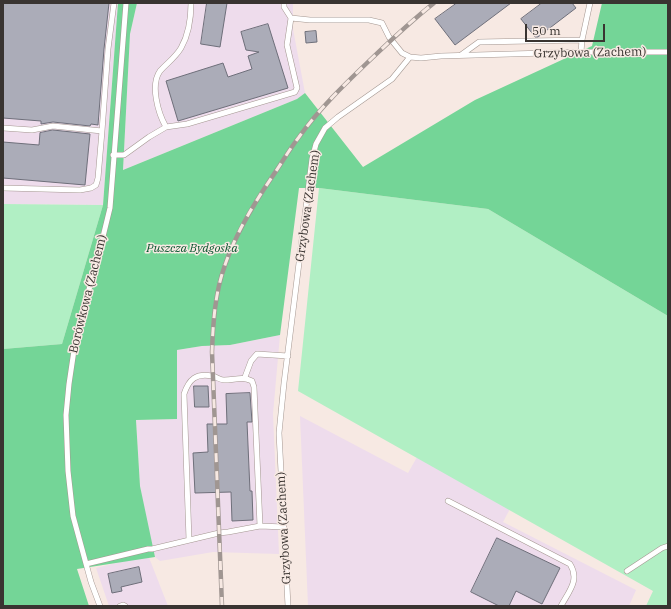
<!DOCTYPE html>
<meta charset="utf-8">
<style>
body{margin:0}
#map{position:relative;width:671px;height:609px;overflow:hidden;background:#f7e9e3;font-family:"IBM Plex Serif",serif}
canvas{display:block}
.frame{position:absolute;inset:0;border:4px solid #393431;pointer-events:none}
.scale{position:absolute;left:525px;top:24px;width:80px;height:18px;box-sizing:border-box;border:2px solid #393431;border-top:0;padding-left:5px;font-size:12px;line-height:14px;white-space:nowrap;color:#393431;-webkit-text-stroke:3px #f7e9e3;paint-order:stroke}
</style>
<div id="map">
<canvas width="671" height="609"></canvas>
<div class="frame"></div>
<div class="scale">50 m</div>
</div>
<script>
const context = document.querySelector('canvas').getContext('2d');
context.lineJoin = 'round';
function fill(path, color) { context.fillStyle = color; context.fill(path, 'evenodd'); }
function stroke(path, color, width, dash) { context.strokeStyle = color; context.lineWidth = width; context.lineCap = dash ? 'butt' : 'round'; context.setLineDash(dash || []); context.stroke(path); }
function write(font, color, halo, rows, align = 'center') {
  context.font = font + ' "IBM Plex Serif",serif'; context.lineWidth = 3; context.setLineDash([]); context.textBaseline = 'middle'; context.strokeStyle = halo; context.fillStyle = color; for (const [text, x, y, turn = 0] of rows) {
    context.save(); context.translate(x, y); context.rotate((+turn || 0) * Math.PI / 180); context.textAlign = isNaN(turn) ? turn : align; if (halo) context.strokeText(text, 0, 0); context.fillText(text, 0, 0); context.restore();
  }
}
fill(new Path2D(`
 M3,3h115l-15,202 -100,-1z
 M137,3h156v26l12,64 -8,6 -174,71 7,-136z
 M280,335l-7,79 6,140 -66,-2 -53,9 -5,-4 -10,-42 -5,-29 -4,-66 41,-1v-69l25,-4 28,-1z
 M300,416l108,57 26,-46 93,50 -24,45 133,68 -7,16h-321z
 M148,555l20,51h-59l-13,-38z`), '#eedcec');
fill(new Path2D(`
 M319,188l169,21 180,107v290h-22l7,-15 -355,-200z
 M3,204l100,1 -41,139 -59,5z`), '#b1efc4');
fill(new Path2D(`
 M118,3h19l-7,31 -7,136 174,-71 8,-6 58,74 112,-67 117,-54 10,-43h66v313l-180,-107 -169,-21h-20l-19,147 -50,10 -28,1 -25,4v69l-41,1 4,66 15,71 -78,12 12,37h-86v-257l59,-5 41,-139z`), '#74d597');
const building = new Path2D(`
 M3,3h106l-5,46 -6,76 -7,-1 -1,2 -37,-4 -12,2v-3l-38,-3z
 M207,3h20l-7,44 -19,-3z
 M457,3h54l-56,42 -20,-26z
 M542,3h30l4,5 -38,29h-3l-14,-18z
 M268,24l20,64 -110,33 -12,-40 57,-18 5,14 24,-8 -4,-13 11,-4 -13,-2 -5,-18z
 M316,31l1,11 -11,1 -1,-11z
 M53,130l37,4 -5,51 -82,-7v-36l36,3 1,-12z
 M194,386h14l1,21h-14z
 M250,393l2,29h-5l3,69h2l1,29 -21,1 -1,-29 -36,1 -2,-40 15,-1 -1,-28h20l-1,-30z
 M497,538l63,30 -18,36 -26,-13 -7,15h-10l-28,-14z
 M139,567l3,15 -21,5 1,4 -10,2 -4,-19z`);
fill(building, '#abacb8');
stroke(building, '#6e6f7a', 1);
const service = new Path2D(`
 M284,3v4l7,11 19,2h59l13,3 7,14 13,16 8,4 11,1 20,-2 140,-4h87
 M581,52l1,-12 8,-37
 M461,55l18,-13 103,-2
 M166,127c-8,-14 -16,-42 -6,-56 7,-8 15,-13 21,-23 8,-14 10,-30 10,-45
 M3,128l29,2 21,-4 49,5 -4,47 -2,7 -5,3 -11,2 -77,-2
 M102,131l6,-82 6,-46
 M113,155h11l25,-18 17,-10 21,-3 108,-32 2,-4 -10,-43 4,-27
 M245,377l6,-16 6,-7 31,2
 M448,501l122,63c10,16 -1,27 -9,42
 M260,526l24,1
 M86,564l62,-15h4l67,-16 9,-1 32,-6 -6,-139 -2,-6c-10,-5 -17,-1 -28,-1 -4,0 -7,-3 -12,-4 -16,-3 -23,3 -28,18l5,146
 M627,571l35,-23 6,-2
 M100,606l-9,-24 -18,-66 -5,-45 -2,-56 3,-31 7,-47 24,-88 10,-41 16,-205
 M120,606l3,-1 2,1
 M288,606l-9,-173 5,-50 28,-224 4,-15 9,-16 13,-11 54,-38 18,-22`);
stroke(service, '#a49791', 6);
stroke(service, '#fff', 5);
const rail = new Path2D(`
 M222,606l-10,-254c1,-30 3,-59 13,-87 11,-32 28,-60 47,-88 9,-13 17,-27 27,-40 20,-28 45,-52 70,-76 21,-20 42,-40 65,-58`);
stroke(rail, '#a09692', 4.5);
stroke(rail, '#f7e9e3', 3, [9]);
write('12px', '#393431', '#f7e9e3', [
 ["Grzybowa (Zachem)",590,53,-1],
 ["Grzybowa (Zachem)",308,206,-82],
 ["Borówkowa (Zachem)",88,294,-76],
 ["Grzybowa (Zachem)",284,528,-93]
]);
write('italic 12px', '#07542d', '#f7e9e3', [
 ["Puszcza Bydgoska",192,249]
]);
</script>
